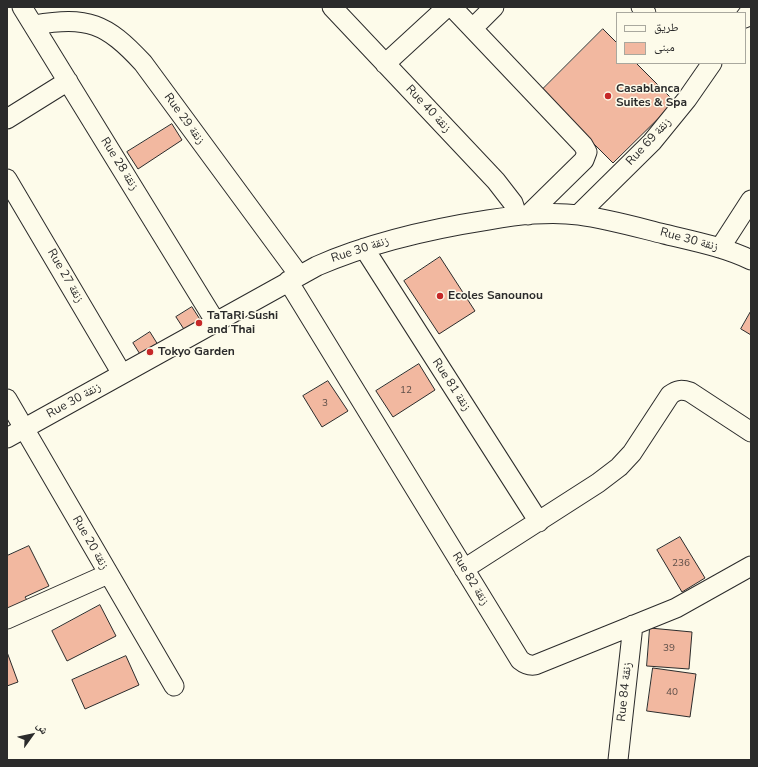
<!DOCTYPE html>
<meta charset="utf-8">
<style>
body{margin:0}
#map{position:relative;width:758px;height:767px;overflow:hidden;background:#fdfbea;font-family:"Nunito Sans","Noto Naskh Arabic",sans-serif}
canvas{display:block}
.frame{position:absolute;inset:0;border:8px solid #2b2b2b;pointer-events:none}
.legend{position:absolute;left:616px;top:12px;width:130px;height:52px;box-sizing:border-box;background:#fdfbea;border:1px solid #a9a89e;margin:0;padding:5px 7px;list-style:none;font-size:12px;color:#2b2b2b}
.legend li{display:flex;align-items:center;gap:8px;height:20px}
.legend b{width:20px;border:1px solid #a9a89e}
.north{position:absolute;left:12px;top:715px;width:40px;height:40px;-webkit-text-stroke:3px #fdfbea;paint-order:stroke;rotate:57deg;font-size:11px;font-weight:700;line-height:16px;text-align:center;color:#2b2b2b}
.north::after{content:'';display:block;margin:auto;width:14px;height:18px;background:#2b2b2b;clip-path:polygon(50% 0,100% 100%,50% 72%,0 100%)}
</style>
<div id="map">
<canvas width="758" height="767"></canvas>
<div class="frame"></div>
<ul class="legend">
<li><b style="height:5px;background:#fdfbea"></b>طريق</li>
<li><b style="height:11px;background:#f2b8a0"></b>مبنى</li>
</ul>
<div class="north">ش</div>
</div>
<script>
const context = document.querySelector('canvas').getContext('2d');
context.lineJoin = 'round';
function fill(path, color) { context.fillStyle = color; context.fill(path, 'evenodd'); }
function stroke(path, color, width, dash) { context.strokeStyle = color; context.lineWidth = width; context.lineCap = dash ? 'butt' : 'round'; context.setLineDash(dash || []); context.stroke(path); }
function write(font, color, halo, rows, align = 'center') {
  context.font = font + ' "Nunito Sans","Noto Naskh Arabic",sans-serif'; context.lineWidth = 3; context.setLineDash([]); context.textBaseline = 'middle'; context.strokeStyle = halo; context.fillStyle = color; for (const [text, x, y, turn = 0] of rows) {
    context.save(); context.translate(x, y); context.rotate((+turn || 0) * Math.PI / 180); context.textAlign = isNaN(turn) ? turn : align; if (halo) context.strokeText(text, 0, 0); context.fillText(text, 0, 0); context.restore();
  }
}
const building = new Path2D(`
 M603,29l14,14v20h19l39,39 -62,61 -72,-72z
 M172,124l10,16 -44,29 -11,-17z
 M440,257l35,54 -36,23 -35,-53z
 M192,307l11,17 -16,10 -11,-17z
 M751,311v24l-10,-6z
 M150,332l10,16 -17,11 -10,-16z
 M419,364l16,26 -42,27 -17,-26z
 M328,381l20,30 -26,16 -19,-31z
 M680,537l25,41 -23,14 -25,-42z
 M29,546l20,40 -24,11 2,3 -20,10v-54z
 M100,605l16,31 -49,25 -15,-30z
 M650,628l42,4 -3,37 -42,-3z
 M7,652l11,30 -11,4z
 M126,656l13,29 -54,24 -13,-29z
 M653,668l43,6 -6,43 -43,-6z`);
fill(building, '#f2b8a0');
stroke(building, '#2b2b2b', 1);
const minor = new Path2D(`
 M22,7l193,314
 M332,7l164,174 17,22 4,12
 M452,7l131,138 4,7 -3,8 -56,55
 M641,7l5,6
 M745,18l6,-8
 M34,25c54,-9 72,-2 109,38l156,212
 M473,28l21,-21
 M385,64l62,-57
 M7,119l61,-38
 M7,179l115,195
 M578,215l74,-73 35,-43 25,-36
 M364,248l175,274
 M720,248l31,-48
 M288,281l232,379c5,4 9,6 15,5l141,-57 75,-42
 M7,399l167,287
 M7,438l310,-172c55,-24 113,-37 171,-46 30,-5 61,-9 91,-5 29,4 57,12 85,19 29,7 60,13 87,26
 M464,569l134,-86 21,-16 13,-14 38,-58c7,-5 11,-6 20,-3l61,40
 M7,619l101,-45
 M618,760l15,-135`);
stroke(minor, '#2b2b2b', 21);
stroke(minor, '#fdfbea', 19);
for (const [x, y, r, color] of [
 [608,96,4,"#c62828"],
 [440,296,4,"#c62828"],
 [199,323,4,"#c62828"],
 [150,352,4,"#c62828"]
]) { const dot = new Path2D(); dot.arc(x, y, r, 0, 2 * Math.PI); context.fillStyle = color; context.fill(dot); stroke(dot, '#fdfbea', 1.5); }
write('10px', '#5d4e48', null, [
 ["12",406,391],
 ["3",325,404],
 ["236",681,564],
 ["39",669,649],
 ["40",672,693]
]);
write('bold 12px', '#2b2b2b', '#fdfbea', [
 ["Casablanca",616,89],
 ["Suites & Spa",616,103],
 ["Ecoles Sanounou",448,296],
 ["TaTaRi Sushi",207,316],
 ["and Thai",207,330],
 ["Tokyo Garden",158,352]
], 'left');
write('12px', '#2b2b2b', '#fdfbea', [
 ["Rue 40 زنقة",428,109,47],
 ["Rue 29 زنقة",184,119,54],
 ["Rue 69 زنقة",649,142,-47],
 ["Rue 28 زنقة",119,164,58],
 ["Rue 30 زنقة",689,240,15],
 ["Rue 30 زنقة",360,250,-18],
 ["Rue 27 زنقة",65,276,60],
 ["Rue 81 زنقة",451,385,57],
 ["Rue 30 زنقة",74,401,-29],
 ["Rue 20 زنقة",90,543,60],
 ["Rue 82 زنقة",470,579,59],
 ["Rue 84 زنقة",625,692,-84]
]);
</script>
